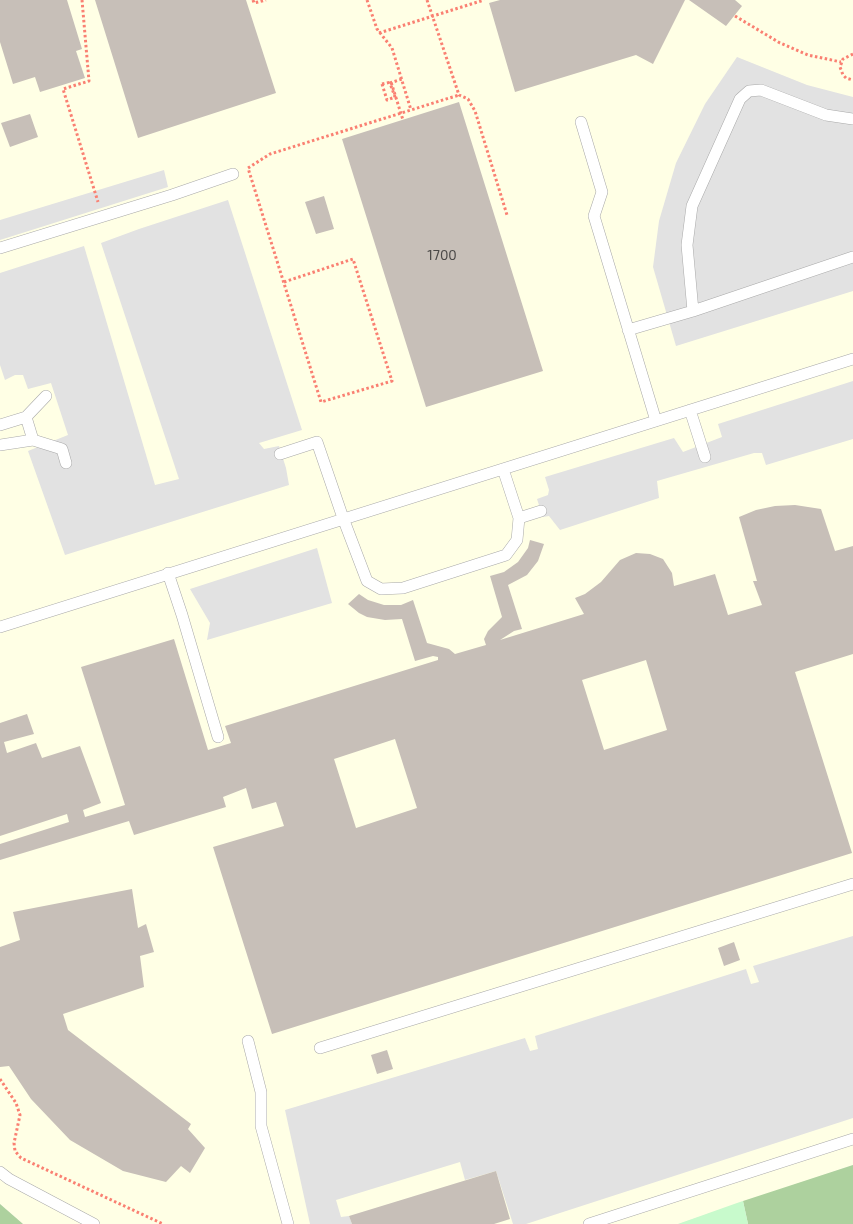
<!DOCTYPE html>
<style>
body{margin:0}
canvas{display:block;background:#f2efe9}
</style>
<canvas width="853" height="1224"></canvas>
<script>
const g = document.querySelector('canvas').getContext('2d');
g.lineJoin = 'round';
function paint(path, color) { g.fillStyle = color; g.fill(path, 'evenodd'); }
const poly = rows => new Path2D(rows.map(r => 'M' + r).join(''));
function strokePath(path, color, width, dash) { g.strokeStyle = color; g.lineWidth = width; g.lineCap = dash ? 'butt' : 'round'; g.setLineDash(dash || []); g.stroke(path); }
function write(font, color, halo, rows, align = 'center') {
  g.font = font + ' "Exo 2",sans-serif'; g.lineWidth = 4; g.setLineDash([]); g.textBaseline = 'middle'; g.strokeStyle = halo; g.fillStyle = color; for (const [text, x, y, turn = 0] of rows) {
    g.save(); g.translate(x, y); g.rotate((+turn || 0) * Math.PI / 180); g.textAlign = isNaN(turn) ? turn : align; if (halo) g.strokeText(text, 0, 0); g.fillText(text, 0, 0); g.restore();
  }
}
paint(poly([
 [0,0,853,0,853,1165,678,1224,23,1224,0,1204]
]), '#ffffe5');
paint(poly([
 [853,1165,853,1224,748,1224,743,1201],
 [0,1204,23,1224,0,1224]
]), '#add19e');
paint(poly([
 [743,1201,748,1224,678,1224,737,1203]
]), '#c8facc');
paint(poly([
 [737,57,807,85,853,97,853,291,676,346,653,267,659,221,676,163,705,104],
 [164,170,168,187,0,240,0,220],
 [228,200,302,430,259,443,264,449,279,446,286,468,289,485,65,555,28,451,68,435,51,383,28,389,23,375,15,375,5,380,0,365,0,273,84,246,155,485,179,479,101,243,139,229],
 [853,381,853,439,766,465,762,453,754,453,657,481,659,498,560,530,549,516,543,517,537,499,548,495,549,490,545,477,674,438,683,452,722,437,718,424],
 [317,548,332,603,207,640,210,623,190,589],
 [853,936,853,1118,526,1224,513,1224,496,1171,465,1180,460,1162,336,1200,341,1217,349,1216,352,1224,310,1224,285,1110,525,1038,530,1051,538,1049,535,1036,746,969,751,984,759,982,753,966]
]), '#e2e2e2');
paint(poly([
 [0,0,67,0,82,49,76,51,85,78,40,92,35,77,13,84,0,42],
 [95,0,246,0,276,93,138,138],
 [500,0,685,0,653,64,636,55,515,92,489,3],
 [689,0,735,0,742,6,726,26],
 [459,102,543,371,426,407,342,139],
 [30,114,38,137,10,147,1,123],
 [324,196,334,229,316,234,305,202],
 [795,505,821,509,835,551,853,546,853,654,795,672,852,853,272,1034,213,847,284,826,276,802,252,809,246,788,223,797,226,807,134,835,129,821,0,860,0,844,69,822,67,814,0,836,0,723,27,714,34,734,4,742,7,753,36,743,42,758,80,746,101,803,83,810,85,817,125,805,81,667,174,639,208,750,231,743,225,726,438,660,438,657,433,656,415,661,402,619,385,620,367,617,359,613,348,604,359,594,368,600,384,605,401,605,413,600,427,643,449,649,455,654,486,645,484,639,488,631,502,617,490,576,504,572,518,562,528,548,530,540,544,544,538,561,527,575,508,585,522,629,514,631,500,640,584,614,575,598,585,594,601,582,620,560,636,553,650,554,663,559,672,573,674,586,715,574,728,615,762,605,753,581,757,581,739,517,756,510,775,506],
 [646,660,667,730,604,750,582,680],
 [395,739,417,808,356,828,334,759],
 [132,889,138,928,146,924,154,952,140,956,144,987,63,1014,68,1030,191,1124,188,1129,205,1148,190,1173,181,1166,166,1182,123,1171,70,1140,31,1099,9,1066,0,1067,0,947,20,940,13,912],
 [734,942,740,960,724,966,718,948],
 [387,1050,393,1069,377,1074,371,1055],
 [496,1171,510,1219,494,1224,352,1224,349,1216]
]), '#c7bfb8');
const lane = poly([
 [581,122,602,192,594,216,656,421],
 [0,248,172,195,233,174],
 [693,311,687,245,692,206,740,99,749,91,761,90,826,115,853,119],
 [628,330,693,311,853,257],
 [690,410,705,457],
 [0,425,26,417],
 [33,440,26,417,46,396],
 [0,445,33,440,62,449,66,463],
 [280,454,317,442,343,518,367,581,381,589,403,588,506,555,517,540,519,518,503,469],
 [519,518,541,511],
 [168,573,182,615,218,737],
 [0,627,853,359],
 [248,1041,261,1092,261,1126,288,1224],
 [320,1048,853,884],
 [0,1172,9,1179,94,1224],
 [589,1224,853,1139]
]);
strokePath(lane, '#a9a9a9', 12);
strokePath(poly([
 [82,0,89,81,63,89,98,202],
 [253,0,254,3,266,0],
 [367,0,377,29,392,48,411,110],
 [427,0,459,95,468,99,475,111,507,215],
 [735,16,780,43,808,55,841,62],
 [379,33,484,0],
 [853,54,843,59,840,67,843,75,846,78,853,80],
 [382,84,387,100,395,97,390,83,402,79],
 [284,282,353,259,392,381,321,402,248,168,270,154,459,95],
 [0,1079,16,1103,20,1115,14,1143,15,1151,21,1158,163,1224]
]), '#fa8072', 3, [2.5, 2.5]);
strokePath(lane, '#fff', 11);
strokePath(poly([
 [382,84,391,82,403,120]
]), '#fa8072', 3, [2.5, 2.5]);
write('14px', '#4b4948', null, [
 ["1700",442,255]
]);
</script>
